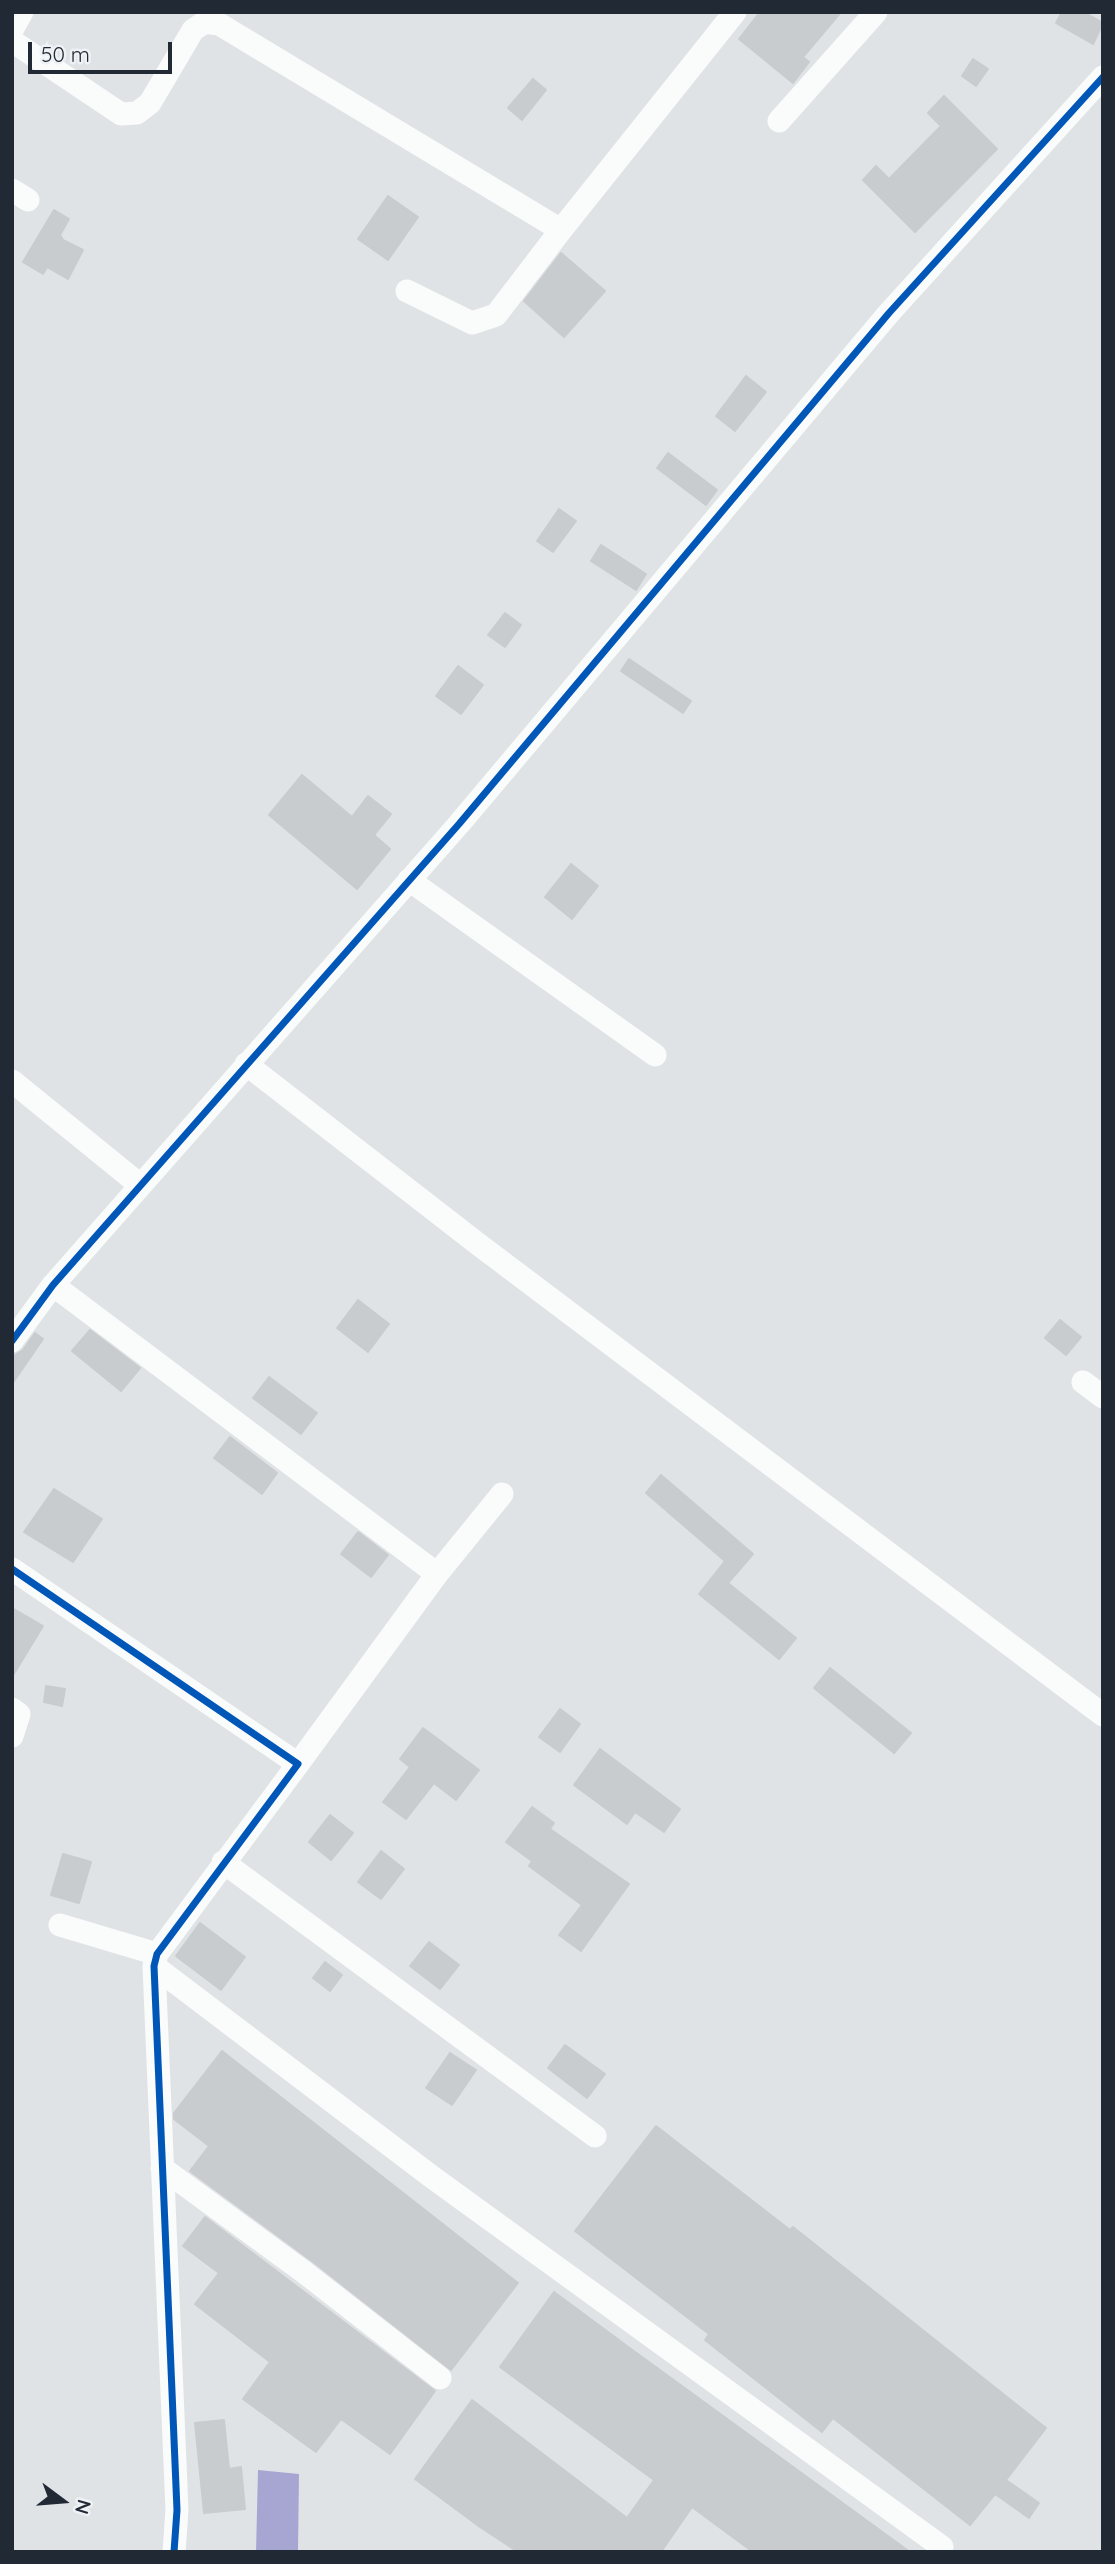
<!DOCTYPE html>
<style>
body{margin:0}
#map{position:relative;width:1115px;height:2564px;overflow:hidden;background:#e0e3e6;font-family:Quicksand,sans-serif}
canvas{display:block}
.frame{position:absolute;inset:0;border:14px solid #212935;pointer-events:none}
.north{position:absolute;left:28px;top:2466px;width:70px;height:70px;-webkit-text-stroke:5px #eef2f5;paint-order:stroke;rotate:106deg;font-size:19px;font-weight:700;line-height:28px;text-align:center;color:#212935}
.north::after{content:'';display:block;margin:auto;width:24px;height:32px;background:#212935;clip-path:polygon(50% 0,100% 100%,50% 72%,0 100%)}
.scale{position:absolute;left:28px;top:42px;width:144px;height:32px;box-sizing:border-box;border:4px solid #212935;border-top:0;padding-left:9px;font-size:21px;line-height:24px;white-space:nowrap;color:#212935;-webkit-text-stroke:5px #eef2f5;paint-order:stroke}
</style>
<div id="map">
<canvas width="1115" height="2564"></canvas>
<div class="frame"></div>
<div class="north">N</div>
<div class="scale">50 m</div>
</div>
<script>
const g = document.querySelector('canvas').getContext('2d');
g.lineJoin = 'round';
function paint(path, color) { g.fillStyle = color; g.fill(path, 'evenodd'); }
const poly = rows => new Path2D(rows.map(r => 'M' + r).join(''));
function strokePath(path, color, width, dash) { g.strokeStyle = color; g.lineWidth = width; g.lineCap = dash ? 'butt' : 'round'; g.setLineDash(dash || []); g.stroke(path); }
paint(poly([
 [258,2470,299,2474,298,2552,256,2552]
]), '#a7a5d1');
const building = poly([
 [760,12,841,12,803,57,809,62,793,83,739,39,760,12],
 [1062,12,1084,12,1103,23,1093,44,1056,23,1062,12],
 [973,59,988,69,976,86,962,76,973,59],
 [533,79,546,90,522,120,508,108,533,79],
 [944,96,997,149,915,232,863,180,876,166,889,179,941,126,928,113,944,96],
 [388,196,418,217,388,260,358,239,388,196],
 [54,210,69,219,60,235,63,240,83,250,68,279,47,267,43,274,23,262,54,210],
 [561,253,605,291,564,337,524,301,561,253],
 [746,376,766,392,735,431,716,416,746,376],
 [668,453,717,490,706,505,657,468,668,453],
 [559,509,576,521,553,552,537,541,559,509],
 [601,545,646,574,636,590,591,561,601,545],
 [505,613,521,625,505,647,488,635,505,613],
 [629,659,691,701,683,713,621,671,629,659],
 [458,666,483,685,461,714,436,696,458,666],
 [302,775,352,817,368,796,391,814,374,835,390,849,357,889,269,815,302,775],
 [571,864,598,886,572,919,545,897,571,864],
 [358,1300,389,1324,368,1352,337,1328,358,1300],
 [1060,1320,1081,1337,1066,1355,1045,1338,1060,1320],
 [90,1330,140,1368,121,1391,72,1351,90,1330],
 [35,1333,43,1339,12,1384,12,1357,23,1350,35,1333],
 [269,1377,317,1413,301,1434,253,1398,269,1377],
 [230,1437,277,1473,262,1494,214,1458,230,1437],
 [661,1475,753,1554,728,1583,796,1638,779,1659,699,1594,725,1561,646,1493,661,1475],
 [54,1489,102,1519,73,1562,24,1532,54,1489],
 [358,1532,388,1555,371,1577,341,1554,358,1532],
 [12,1608,43,1626,12,1677,12,1608],
 [830,1668,911,1733,894,1753,814,1688,830,1668],
 [46,1686,65,1689,62,1706,44,1702,46,1686],
 [560,1709,580,1724,560,1752,539,1737,560,1709],
 [423,1728,479,1770,456,1800,434,1783,406,1819,383,1802,410,1767,400,1759,423,1728],
 [600,1749,680,1809,664,1832,635,1812,627,1824,574,1785,600,1749],
 [532,1807,554,1823,550,1829,629,1884,581,1951,559,1935,582,1905,529,1866,532,1861,506,1842,532,1807],
 [330,1815,353,1833,331,1860,309,1842,330,1815],
 [381,1851,404,1869,381,1899,358,1882,381,1851],
 [63,1854,91,1862,79,1903,51,1895,63,1854],
 [200,1923,245,1957,221,1990,176,1956,200,1923],
 [429,1942,459,1965,440,1989,410,1966,429,1942],
 [325,1962,342,1975,330,1991,313,1978,325,1962],
 [565,2045,605,2074,587,2098,548,2068,565,2045],
 [222,2051,518,2283,451,2370,312,2261,190,2171,209,2146,174,2119,174,2113,222,2051],
 [450,2053,476,2070,452,2105,426,2088,450,2053],
 [656,2126,790,2230,793,2227,1046,2428,1006,2480,1039,2503,1029,2518,995,2494,970,2525,833,2418,822,2432,705,2340,709,2334,575,2231,656,2126],
 [205,2217,435,2391,390,2454,341,2419,316,2452,243,2399,270,2362,195,2304,219,2273,183,2246,205,2217],
 [554,2292,627,2346,910,2552,753,2552,692,2507,661,2552,518,2552,480,2527,415,2479,472,2400,627,2518,654,2480,500,2367,554,2292],
 [224,2420,229,2469,241,2467,245,2509,204,2513,195,2423,224,2420]
]);
paint(building, '#c9ccce');
strokePath(building, '#c9ccce', 2);
strokePath(poly([
 [12,30,22,12],
 [12,41,121,114,137,113,150,103,193,30,205,22,219,24,561,230,735,12],
 [779,121,876,12],
 [12,190,28,200],
 [407,291,472,323,496,315,561,230],
 [409,880,655,1055],
 [246,1064,478,1244,1103,1715],
 [12,1081,140,1185],
 [53,1285,437,1574],
 [12,1341,53,1285,459,824,889,313,1103,77],
 [1083,1382,1103,1397],
 [12,1569,298,1764,157,1954,154,1966,177,2510,174,2552],
 [12,1709,19,1714,12,1736],
 [298,1764,437,1574,502,1494],
 [223,1862,595,2136],
 [60,1925,157,1954],
 [154,1966,432,2177,942,2547],
 [162,2168,304,2272,440,2378]
]), '#fafbfb', 23);
strokePath(poly([
 [12,1341,53,1285,459,824,889,313,1103,77],
 [12,1569,298,1764,157,1954,154,1966,177,2510,174,2552]
]), '#0057b8', 7);
</script>
